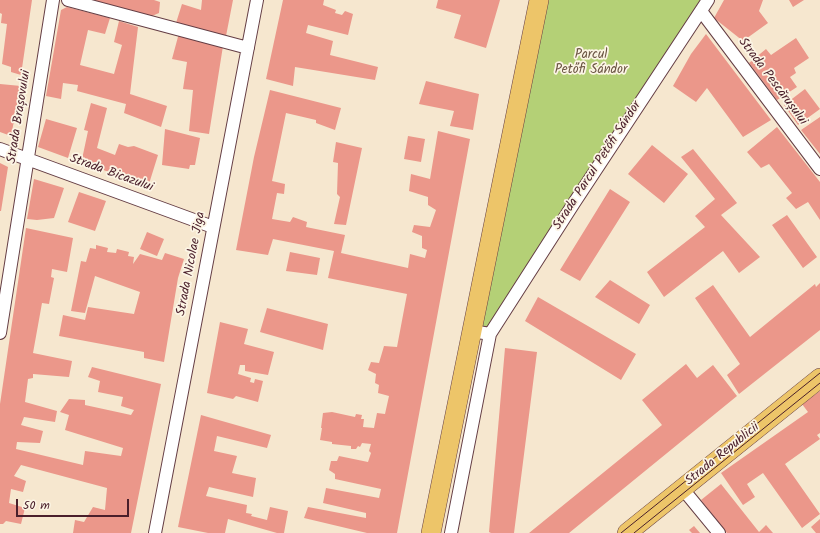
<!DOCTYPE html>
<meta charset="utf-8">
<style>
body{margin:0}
#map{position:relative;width:820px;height:533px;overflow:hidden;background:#f6e7cf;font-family:Kalam,sans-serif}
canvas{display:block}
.scale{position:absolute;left:16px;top:499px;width:113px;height:18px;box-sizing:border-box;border:2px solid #4a1f2b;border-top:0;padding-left:5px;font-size:12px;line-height:14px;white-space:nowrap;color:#4a1f2b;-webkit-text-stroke:3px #fcf5e5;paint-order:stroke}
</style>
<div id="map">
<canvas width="820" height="533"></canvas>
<div class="scale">50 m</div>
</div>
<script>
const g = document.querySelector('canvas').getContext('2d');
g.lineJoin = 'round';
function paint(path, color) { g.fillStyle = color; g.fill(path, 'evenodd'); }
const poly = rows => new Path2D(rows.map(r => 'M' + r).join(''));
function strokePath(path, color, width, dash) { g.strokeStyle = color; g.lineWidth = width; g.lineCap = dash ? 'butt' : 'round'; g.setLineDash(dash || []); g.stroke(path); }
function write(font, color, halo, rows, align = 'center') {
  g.font = font + ' Kalam,sans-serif'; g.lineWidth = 3.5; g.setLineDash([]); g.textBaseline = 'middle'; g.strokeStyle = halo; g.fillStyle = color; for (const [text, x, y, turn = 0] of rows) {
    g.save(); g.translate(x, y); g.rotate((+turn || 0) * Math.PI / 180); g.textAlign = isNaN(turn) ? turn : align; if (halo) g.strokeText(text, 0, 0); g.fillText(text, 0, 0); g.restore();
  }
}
paint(poly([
 [539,0,708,0,490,334,472,331]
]), '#b4d076');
paint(poly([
 [0,0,32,0,21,75,11,72,11,67,2,64,7,24,1,23,2,14,0,13],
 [93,0,154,0,160,2,159,13,152,16],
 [202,0,233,0,226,36,176,23,182,4,201,10],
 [283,0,324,0,323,5,336,10,335,13,342,15,345,11,353,14,348,35,308,25,306,33,333,41,330,55,378,67,375,80,295,67,293,86,266,79],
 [438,0,500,0,486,48,454,38,461,15,436,8],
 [724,0,763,0,759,11,768,23,743,41,714,18],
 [789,0,804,0,793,7],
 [67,7,110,18,105,34,88,30,80,65,114,74,122,45,114,42,119,21,138,27,130,94,167,106,161,127,124,113,126,104,77,91,78,85,63,83,61,99,46,96,61,10],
 [179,33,223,46,209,134,189,131,193,90,183,89,187,62,172,59],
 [706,34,771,120,743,137,707,88,696,102,673,86,691,54],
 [796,38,809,58,794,68,796,73,790,77,797,87,777,100,749,63,766,49,771,55],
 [426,81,479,94,473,130,450,126,454,111,419,104],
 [0,84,21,86,11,136,0,132],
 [805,89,820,109,798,125,784,105],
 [270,90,341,108,335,130,316,123,316,120,286,113,272,181,285,184,284,194,277,193,272,219,290,222,293,217,307,222,306,227,345,235,341,253,408,268,410,254,425,258,427,250,422,248,422,236,412,232,414,225,430,227,436,210,428,205,428,197,409,191,411,174,430,179,438,131,470,139,397,533,367,533,304,518,308,507,366,518,366,513,323,503,326,488,379,498,381,489,335,479,335,474,329,470,331,461,337,461,339,456,368,462,371,453,369,451,371,444,362,443,360,447,358,446,356,449,351,449,351,446,332,444,332,442,320,440,322,428,321,428,323,413,332,412,355,417,356,414,362,415,361,419,364,419,363,427,374,428,377,413,385,414,389,396,378,393,379,385,375,383,376,374,368,370,371,362,379,363,384,346,397,347,407,294,328,278,334,251,273,239,268,255,236,250,254,157],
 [91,103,107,108,97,148,115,155,119,144,128,147,134,146,158,155,148,187,93,166,81,164,88,131,84,130],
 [820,117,820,154,801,130],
 [46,119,77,128,68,158,38,147],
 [777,127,820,182,820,220,808,202,796,209,786,198,792,193,769,164,761,168,747,152],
 [165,129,200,138,195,165,190,165,189,169,162,165],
 [408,136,425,139,421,162,404,159],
 [336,142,362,148,346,225,334,224,340,197,337,194,338,163,333,162],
 [652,145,688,174,664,203,628,174],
 [693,149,737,203,721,215,760,257,739,273,723,251,664,297,647,272,705,227,695,216,715,199,681,157],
 [0,163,8,167,1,211,0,211],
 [34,179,64,188,54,218,37,220,27,219],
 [610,189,630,202,580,281,560,270],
 [79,192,106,201,95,231,68,222],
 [787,215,817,257,803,268,772,225],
 [26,228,73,238,67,272,52,269,51,277,54,278,49,304,42,303,33,353,72,361,69,377,33,374,33,378,28,379,25,402,57,411,55,422,24,417,21,425,43,431,40,443,17,442,16,449,83,465,85,451,121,456,123,448,65,430,69,415,60,412,69,399,85,400,85,405,131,415,134,410,121,406,123,397,98,392,100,381,88,377,92,367,161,384,131,533,73,533,75,520,84,522,93,507,105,510,107,488,21,465,14,476,26,481,23,492,11,489,9,503,25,508,21,524,6,521,3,524,0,524,0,404],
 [147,232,164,239,157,256,140,249],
 [96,245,108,248,107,252,116,253,117,249,129,252,128,256,134,257,133,264,140,254,162,260,165,253,184,259,178,278,164,362,144,358,144,352,59,336,63,315,85,320,88,307,134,314,140,292,95,276,85,313,71,311,81,261,86,262,90,248,96,249],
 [290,252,320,258,317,275,286,271],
 [610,280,650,305,639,324,595,297],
 [820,283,820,330,739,394,727,375,740,364,695,298,713,285,750,337,815,284,816,287],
 [538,297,636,354,621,380,525,321],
 [267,308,328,324,323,350,260,332],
 [220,322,248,329,244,344,274,352,268,375,245,371,245,365,240,365,238,374,251,378,250,382,254,383,255,379,263,381,258,402,236,396,233,399,207,393],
 [505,348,537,352,514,533,491,533,489,532],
 [686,364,697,378,713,365,737,396,569,533,529,533,662,425,642,400],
 [820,391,820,433,817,435,820,439,785,464,820,514,802,528,763,473,747,484,755,497,743,505,721,473,808,412,802,404],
 [201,415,271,435,267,448,217,436,214,451,237,456,232,473,256,478,253,497,209,487,206,496,247,505,246,513,252,514,251,516,267,520,270,507,288,511,284,533,277,533,228,519,225,533,208,533,178,527],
 [721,484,759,532,766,525,773,533,727,533,701,500],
 [820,519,820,533,816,533,811,527],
 [694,526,700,533,692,533,689,530]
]), '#eb978a');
const minor = poly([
 [68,0,248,48],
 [701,11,820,169],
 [0,149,213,227],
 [472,331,490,334,574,203,708,0],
 [0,333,53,0],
 [682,488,719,533],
 [155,533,257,0],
 [451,533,490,334]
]);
const primary = poly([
 [431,533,539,0],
 [627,533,820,378]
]);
strokePath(minor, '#643d44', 14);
strokePath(primary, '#643d44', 20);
strokePath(minor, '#fff', 12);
strokePath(primary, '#edc569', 19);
strokePath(poly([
 [621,533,820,373],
 [634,533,820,383]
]), '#4a1f2b', 1);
write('13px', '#6a5442', '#fcf5e5', [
 ["Parcul",591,56],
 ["Petőfi Sándor",591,71]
]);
write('13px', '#4a1f2b', '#fcf5e5', [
 ["Strada Pescărușului",772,82,53],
 ["Strada Brașovului",20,117,-81],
 ["Strada Parcul Petőfi Sándor",598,166,-57],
 ["Strada Bicazului",111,174,20],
 ["Strada Nicolae Jiga",192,264,-79],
 ["Strada Republicii",723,455,-39]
]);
</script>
